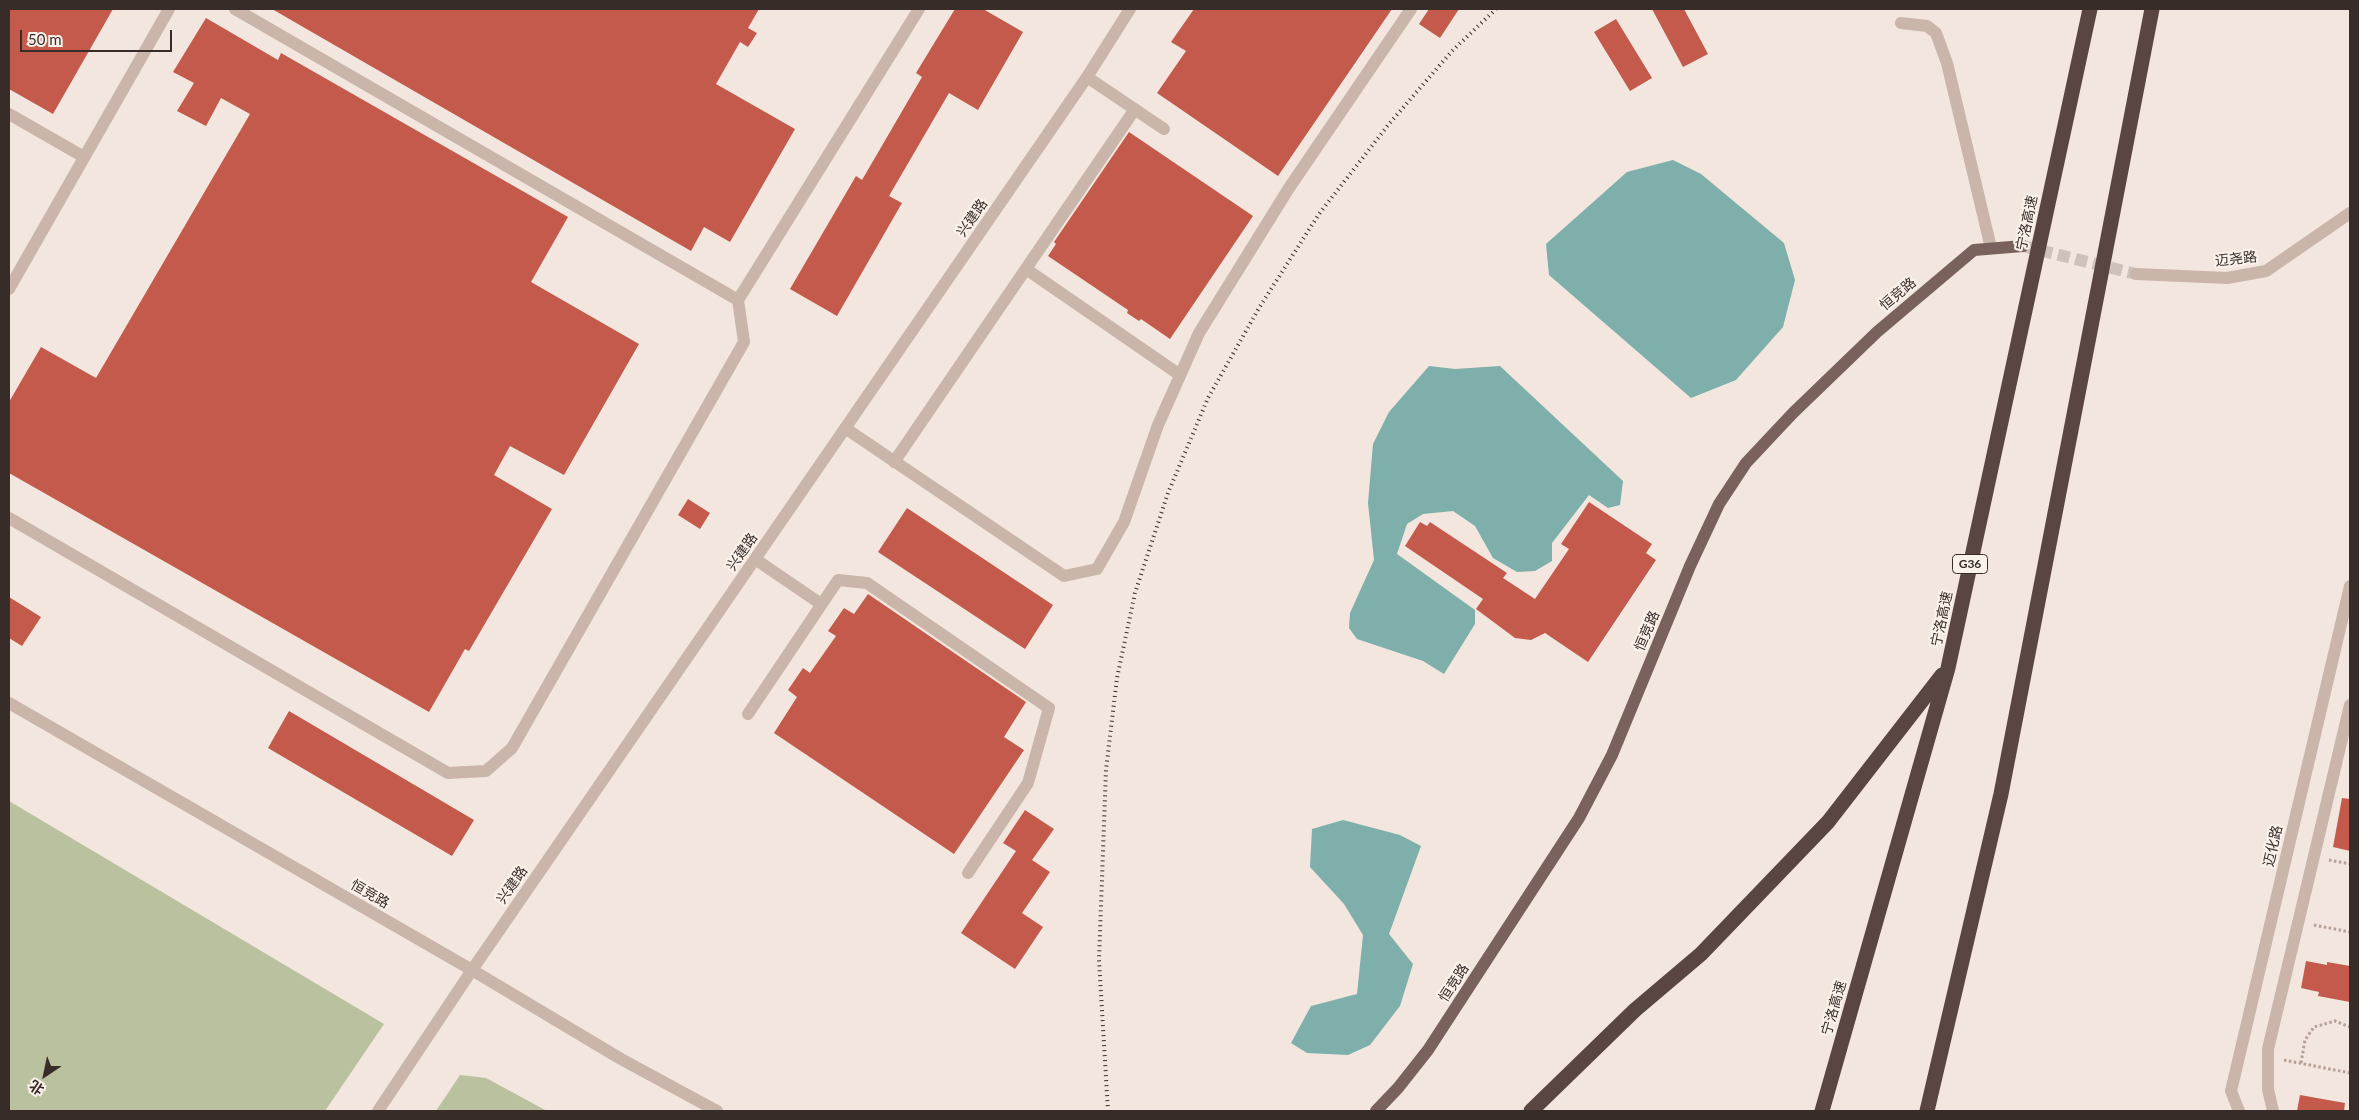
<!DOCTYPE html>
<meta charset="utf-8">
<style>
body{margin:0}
#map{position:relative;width:2359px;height:1120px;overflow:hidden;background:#f2e6de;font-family:Lato,"Noto Sans SC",sans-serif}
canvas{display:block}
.frame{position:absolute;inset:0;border:10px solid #382c29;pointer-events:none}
.north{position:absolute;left:20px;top:1050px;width:50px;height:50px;-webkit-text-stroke:4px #faf1eb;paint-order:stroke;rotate:214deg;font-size:14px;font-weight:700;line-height:20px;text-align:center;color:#382c29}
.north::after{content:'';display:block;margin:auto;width:18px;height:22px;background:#382c29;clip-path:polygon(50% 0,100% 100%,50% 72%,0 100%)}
.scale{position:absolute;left:20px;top:30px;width:152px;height:22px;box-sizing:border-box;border:2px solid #382c29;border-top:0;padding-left:6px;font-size:15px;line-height:18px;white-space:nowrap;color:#382c29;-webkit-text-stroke:4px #faf1eb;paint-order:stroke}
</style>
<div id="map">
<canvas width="2359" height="1120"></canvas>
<div class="frame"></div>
<div class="north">北</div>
<div class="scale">50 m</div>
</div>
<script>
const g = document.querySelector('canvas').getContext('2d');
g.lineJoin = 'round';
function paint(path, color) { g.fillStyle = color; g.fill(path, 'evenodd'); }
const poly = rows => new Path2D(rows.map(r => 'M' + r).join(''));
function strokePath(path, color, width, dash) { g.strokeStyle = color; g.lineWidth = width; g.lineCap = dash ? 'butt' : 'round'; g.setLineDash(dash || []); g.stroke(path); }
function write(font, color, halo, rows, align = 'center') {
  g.font = font + ' Lato,"Noto Sans SC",sans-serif'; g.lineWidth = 4.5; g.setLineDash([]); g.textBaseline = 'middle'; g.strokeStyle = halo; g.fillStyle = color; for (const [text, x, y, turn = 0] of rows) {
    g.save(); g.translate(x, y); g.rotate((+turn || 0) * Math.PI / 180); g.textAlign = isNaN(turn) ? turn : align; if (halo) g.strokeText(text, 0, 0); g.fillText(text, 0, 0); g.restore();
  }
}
paint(poly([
 [9,801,384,1024,325,1111,9,1111],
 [460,1075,486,1078,547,1111,436,1111]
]), '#b9c19e');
paint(poly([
 [1673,160,1701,174,1784,243,1795,280,1783,327,1736,380,1691,398,1549,275,1546,244,1627,172],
 [1429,366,1455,369,1500,366,1623,481,1620,505,1608,508,1589,495,1552,543,1552,561,1535,571,1517,572,1493,558,1475,526,1453,511,1423,514,1407,524,1397,554,1475,610,1475,624,1444,674,1423,661,1357,639,1349,628,1350,613,1374,560,1368,503,1373,444,1389,412],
 [1343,820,1400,835,1421,846,1389,934,1413,964,1400,1006,1370,1045,1348,1055,1307,1053,1291,1043,1311,1006,1357,994,1363,935,1344,904,1310,867,1312,829]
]), '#7eafab');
paint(poly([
 [9,9,113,9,53,114,9,89],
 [272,9,759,9,748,28,757,33,748,47,740,42,716,84,795,129,730,242,704,227,691,251],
 [955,9,983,9,1023,32,978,110,949,93,889,196,902,203,837,316,790,289,856,176,862,180,922,77,916,73],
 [1194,9,1392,9,1278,176,1157,93,1186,51,1171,42],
 [1429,9,1459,9,1440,38,1419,24],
 [1652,9,1684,9,1708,54,1683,67],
 [206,18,278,60,281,53,568,217,531,282,639,344,564,475,510,446,494,475,552,509,469,651,465,649,429,712,9,473,9,402,41,347,96,378,250,114,221,98,206,126,177,111,194,83,173,72],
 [1616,19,1652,78,1630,91,1594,32],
 [1129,132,1253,216,1170,339,1141,319,1139,321,1127,313,1128,310,1048,256,1056,244,1054,242],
 [688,499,710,513,700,529,678,515],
 [1589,502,1652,544,1646,553,1656,560,1588,662,1545,633,1531,640,1515,638,1476,609,1483,599,1405,546,1420,522,1427,526,1430,522,1507,573,1503,578,1535,599,1569,549,1561,544],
 [907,508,1053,605,1025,649,878,552],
 [868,594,1026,702,1004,737,1024,750,954,854,774,733,797,697,788,690,803,668,810,673,836,636,828,631,844,608,854,614],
 [9,597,41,617,22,646,9,638],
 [289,711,474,820,452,856,268,748],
 [2342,798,2350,799,2350,851,2333,847],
 [1025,810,1054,829,1032,860,1050,872,1022,913,1043,927,1015,969,961,933,1016,851,1003,843],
 [2306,961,2327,965,2327,962,2350,966,2350,1002,2318,996,2319,992,2301,988],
 [2300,1095,2345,1103,2344,1111,2297,1111]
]), '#c35a4b');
strokePath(poly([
 [2023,246,2136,274]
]), '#cdc1ba', 12, [12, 6]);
strokePath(poly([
 [2329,860,2350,864],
 [2314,925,2350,932],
 [2284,1060,2350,1073],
 [2301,1063,2305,1040,2314,1027,2335,1021,2350,1027]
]), '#b69f94', 3, [2.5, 2.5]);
strokePath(poly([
 [235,9,738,300],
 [1901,23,1927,26,1936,33,1947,63,1991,248],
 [1087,77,1164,129],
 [9,114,84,157],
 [1026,269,1180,375],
 [2136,274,2227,278,2266,271,2350,213],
 [9,289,169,9],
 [845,428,1064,576,1097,569,1124,522,1158,425,1199,333,1289,188,1411,9],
 [894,462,1135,109],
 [9,518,448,773,486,771,512,748,744,342,738,300,919,9],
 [755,559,821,604],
 [9,703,472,970,621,1059,717,1111],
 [748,714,838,580,867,583,1049,708,1028,783,968,873],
 [378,1111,472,970,1087,77,1130,9],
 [2239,1111,2231,1091,2350,586],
 [2273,1111,2268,1089,2268,1049,2350,705]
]), '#cab5aa', 12);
strokePath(poly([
 [1376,1111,1398,1088,1428,1050,1579,818,1612,755,1690,566,1719,504,1746,463,1793,413,1877,332,1974,250,2023,246]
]), '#79625b', 12);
strokePath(poly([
 [1531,1111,1635,1010,1701,954,1828,822,1942,675],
 [1822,1111,1948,668,2090,9],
 [1927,1111,2001,794,2152,9]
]), '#594541', 15);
strokePath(poly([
 [1108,1111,1099,960,1106,770,1117,678,1135,593,1168,493,1208,398,1259,308,1319,214,1389,124,1452,51,1496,9]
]), '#382c29', 4, [1, 4]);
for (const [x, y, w] of [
 [1970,564,35]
]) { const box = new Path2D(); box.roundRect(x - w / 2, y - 9.5, w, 19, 4); g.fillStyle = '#faf1eb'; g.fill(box); strokePath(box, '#382c29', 1); }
write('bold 12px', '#382c29', null, [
 ["G36",1970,564]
]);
write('14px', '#382c29', '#faf1eb', [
 ["兴建路",972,218,-55],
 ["宁洛高速",2027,223,-78],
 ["迈尧路",2236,259,-6],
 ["恒竞路",1898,294,-40],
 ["兴建路",742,552,-55],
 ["宁洛高速",1942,619,-78],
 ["恒竞路",1647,631,-67],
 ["迈化路",2273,846,-77],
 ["兴建路",512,885,-55],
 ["恒竞路",370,894,30],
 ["恒竞路",1454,983,-57],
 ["宁洛高速",1834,1008,-74]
]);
</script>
